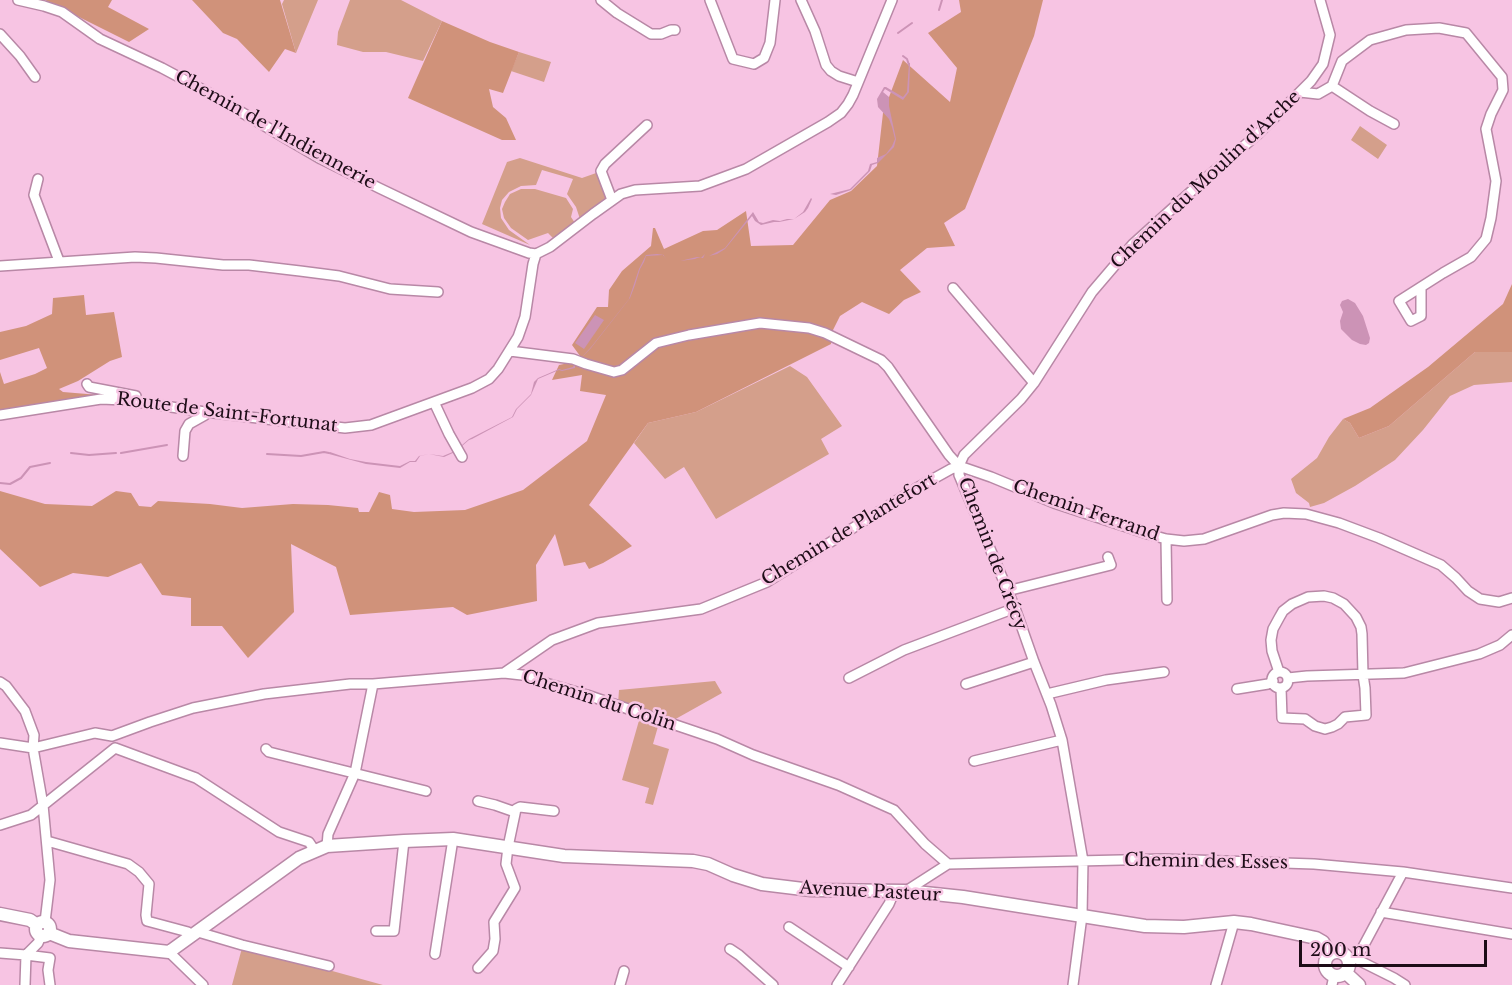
<!DOCTYPE html>
<meta charset="utf-8">
<style>
body{margin:0}
#map{position:relative;width:1512px;height:985px;overflow:hidden;background:#f7c4e3;font-family:"Libre Baskerville",serif}
canvas{display:block}
.scale{position:absolute;left:1299px;top:940px;width:188px;height:27px;box-sizing:border-box;border:3px solid #1d0c17;border-top:0;padding-left:8px;font-size:18px;line-height:21px;white-space:nowrap;color:#1d0c17;-webkit-text-stroke:4px #f7c4e3;paint-order:stroke}
</style>
<div id="map">
<canvas width="1512" height="985"></canvas>
<div class="scale">200 m</div>
</div>
<script>
const g = document.querySelector('canvas').getContext('2d');
g.lineJoin = 'round';
function paint(path, color) { g.fillStyle = color; g.fill(path, 'evenodd'); }
const poly = rows => new Path2D(rows.map(r => 'M' + r).join(''));
function strokePath(path, color, width, dash) { g.strokeStyle = color; g.lineWidth = width; g.lineCap = dash ? 'butt' : 'round'; g.setLineDash(dash || []); g.stroke(path); }
function write(font, color, halo, rows, align = 'center') {
  g.font = font + ' "Libre Baskerville",serif'; g.lineWidth = 5; g.setLineDash([]); g.textBaseline = 'middle'; g.strokeStyle = halo; g.fillStyle = color; for (const [text, x, y, turn = 0] of rows) {
    g.save(); g.translate(x, y); g.rotate((+turn || 0) * Math.PI / 180); g.textAlign = isNaN(turn) ? turn : align; if (halo) g.strokeText(text, 0, 0); g.fillText(text, 0, 0); g.restore();
  }
}
paint(poly([
 [284,0,318,0,296,53,282,4],
 [350,0,401,0,442,21,423,61,386,52,363,52,337,45,338,32],
 [519,52,551,62,544,82,511,71],
 [1360,126,1387,145,1378,159,1351,140],
 [520,158,582,178,599,172,609,197,580,219,576,207,567,194,573,179,542,170,536,185,521,186,509,192,502,200,500,208,501,218,509,230,530,245,482,224,507,162],
 [521,189,535,189,566,198,573,209,571,217,575,223,554,239,548,233,528,240,511,228,504,218,502,209,505,202,510,194],
 [1475,352,1512,352,1512,382,1474,385,1450,396,1423,430,1395,460,1355,486,1324,503,1310,507,1309,503,1296,493,1291,479,1317,458,1329,437,1343,419,1350,423,1359,438,1389,426],
 [790,366,807,377,842,426,821,439,829,454,716,519,684,467,665,479,634,443,648,423,696,412],
 [715,681,722,693,672,721,618,704,619,690],
 [640,717,659,723,653,744,669,749,653,805,645,803,649,788,622,780],
 [242,948,278,956,383,985,232,985]
]), '#d49f8b');
paint(poly([
 [45,0,112,0,108,7,149,29,129,42],
 [192,0,280,0,296,53,285,49,269,72,237,39,223,33],
 [959,0,1043,0,1034,36,965,209,944,223,955,246,927,248,900,270,921,292,904,300,889,314,862,302,840,316,832,332,831,344,696,412,648,423,589,505,632,546,603,563,589,569,585,562,564,566,555,534,536,565,537,601,467,615,453,607,350,615,336,567,291,544,294,612,248,658,222,626,191,626,191,598,162,595,141,563,108,577,73,573,40,587,0,549,0,491,45,504,92,506,116,491,131,493,139,506,151,507,158,501,210,504,242,508,293,504,328,505,358,508,359,512,369,512,379,492,390,495,392,509,414,512,465,510,523,490,587,441,606,395,580,391,582,375,552,380,559,365,583,360,572,345,597,307,608,307,609,290,622,271,651,246,653,228,655,228,664,249,703,231,717,230,746,211,751,246,793,245,830,200,851,191,877,166,883,113,903,60,950,102,957,68,928,33,961,12],
 [442,21,490,42,519,52,503,93,489,89,493,107,506,118,516,140,502,140,408,98],
 [1512,284,1512,352,1475,352,1389,426,1359,438,1350,423,1343,419,1370,408,1428,367,1503,304],
 [84,295,86,315,114,312,122,357,110,361,78,381,59,389,63,392,99,395,0,410,0,372,4,384,35,374,47,368,39,348,0,360,0,332,26,326,52,314,53,298]
]), '#d0927a');
paint(poly([
 [909,63,910,63,909,92,903,100,885,89,883,92,889,97,889,106,896,139,894,147,878,163,872,165,870,171,851,190,836,195,830,194,850,189,868,171,870,164,877,162,877,158,886,154,892,146,895,139,892,127,889,119,878,107,877,99,884,87,886,87,903,97,907,92],
 [811,198,812,199,808,208,805,212,794,219,779,222,774,222,761,225,755,221,752,216,725,249,717,254,709,256,705,254,703,258,697,258,695,259,680,261,667,260,663,255,646,256,644,262,640,269,635,285,630,298,591,348,580,359,592,346,629,299,639,269,646,255,657,254,664,255,664,256,667,260,680,261,697,257,701,258,705,254,709,256,725,248,753,212,759,222,763,223,773,220,780,221,787,219,794,219,803,212],
 [1348,299,1355,303,1363,316,1370,338,1369,343,1366,345,1360,344,1352,340,1341,329,1340,321,1343,312,1340,305,1342,301],
 [595,315,604,320,584,349,575,343],
 [574,365,575,365,575,368,562,371,559,370,538,379,531,395,517,409,513,417,472,439,469,440,455,452,444,457,429,454,420,456,416,462,410,462,400,468,366,464,329,454,330,452,350,459,366,462,400,466,410,461,415,461,419,456,429,454,443,456,455,451,469,439,512,417,516,409,531,394,534,382,538,378,559,369,562,370,573,367]
]), '#cc93b6');
strokePath(poly([
 [939,10,942,0],
 [898,33,912,23],
 [903,56,907,59,909,65],
 [71,453,89,455,116,453],
 [121,453,167,445],
 [267,454,301,456,324,452,329,453],
 [0,483,10,484,21,478,30,467,50,463]
]), '#cc93b6', 2);
const minor = poly([
 [18,0,44,6,62,12,100,39,162,68,207,92,321,159,379,188,471,232,529,253,536,254],
 [601,0,617,13,651,34,661,34,671,30,675,30],
 [710,0,733,59,754,64,764,58,770,43,775,0],
 [801,0,815,31,826,65,831,71,839,76,858,82],
 [0,34,20,56,35,77],
 [1332,86,1370,111,1394,124],
 [1300,92,1318,94,1332,86,1342,61,1370,40,1406,30,1439,28,1466,33,1502,77,1503,90,1491,114,1486,129,1496,181,1491,218,1486,239,1471,257,1443,273,1399,301,1411,321,1421,316,1421,287],
 [38,179,34,195,59,261],
 [612,200,601,171,605,164,647,125],
 [0,266,135,257,156,258,223,265,249,265,300,271,339,276,390,289,438,292],
 [953,288,1034,383],
 [510,351,573,359,586,364,614,372,622,370,656,343,689,335,760,323,809,328,825,333,881,360,888,367,949,455,959,466,991,477,1054,503,1148,534,1166,539,1184,541,1204,539,1272,515,1284,513,1306,514,1339,523,1379,538,1441,565,1456,578,1468,591,1480,599,1499,602,1512,598],
 [87,384,89,387,136,396],
 [434,402,449,434,462,457],
 [0,415,101,399,124,400,205,412,345,428,371,425,472,388,489,379,498,369,518,337,525,317,533,264,536,254,550,247,593,214,621,194,635,190,700,186,746,169,828,122,841,113,848,104,853,95,892,0],
 [183,456,185,431,189,424,205,415,205,412],
 [1166,539,1167,600],
 [1007,591,1111,565,1108,557],
 [1279,672,1272,651,1271,640,1273,629,1279,618,1283,611,1292,604,1308,597,1324,596,1333,598,1344,604,1356,617,1361,627,1362,634,1363,675,1365,688,1366,715,1345,717,1338,724,1332,727,1325,729,1315,726,1305,719,1282,718,1281,688],
 '1272 680a8 8 0 1 1 16 0a8 8 0 1 1-16 0Z',
 [504,673,552,640,598,623,701,609,767,582,915,489,951,469,959,466],
 [849,678,904,650,1015,608],
 [1288,678,1307,676,1404,673,1479,654,1500,645,1512,635],
 [0,682,6,686,25,711,34,735,33,748,43,805,50,880,45,922],
 [966,684,1034,662],
 [1237,689,1268,684,1273,681],
 [1047,694,1106,680,1164,672],
 [112,736,150,722,193,708,264,694,350,684,373,684,504,673,531,676,542,682,587,695,717,739,753,755,838,785,894,810,925,844,948,864],
 [0,743,33,748,95,733,112,736],
 [115,748,196,778,279,832,309,842,315,851],
 [266,749,269,752,426,791],
 [974,761,1062,740],
 [478,801,495,805,515,812],
 [0,825,31,815,115,748],
 [47,841,128,864,139,872,149,884,146,915,147,921,188,932,191,937],
 [327,846,328,834,355,773,373,684],
 [906,891,948,864,1164,859,1314,864,1403,872,1512,888],
 [1381,912,1512,934],
 [789,927,849,967],
 [376,931,394,931,404,841],
 [198,932,242,945,329,966],
 [730,949,739,955,773,985],
 [169,952,203,985],
 [0,953,26,955,38,943,41,936],
 [435,954,453,839],
 [1357,958,1360,961,1394,978,1405,985],
 [1349,961,1357,958,1403,872],
 [478,968,493,951,495,939,494,922,515,888,506,864,508,847,516,809,520,807,554,811],
 [25,985,26,955,50,958,48,970,50,985],
 [620,985,624,971],
 [837,985,889,904,895,890],
 [1073,985,1082,916,1083,861,1062,740,1051,705,1034,662,1015,608,959,475,959,466,964,455,1021,399,1034,383,1092,292,1133,244,1206,178,1257,135,1311,81,1323,64,1330,35,1320,0],
 [1216,985,1234,922],
 [1332,985,1334,976]
]);
const major = poly([
 [0,914,30,920,37,925],
 '36 929a7 7 0 1 1 14 0a7 7 0 1 1-14 0Z',
 [49,933,69,941,169,952,299,858,327,846,404,841,453,839,564,856,693,861,708,864,733,875,762,884,811,890,906,891,963,897,1145,926,1184,927,1234,922,1251,924,1316,938,1323,942,1330,954],
 '1325 964a12 12 0 1 1 24 0a12 12 0 1 1-24 0Z',
 [1346,973,1359,985]
]);
strokePath(minor, '#b888a6', 12);
strokePath(major, '#b888a6', 15);
strokePath(minor, '#fff', 9);
strokePath(major, '#fff', 12);
write('18px', '#1d0c17', '#f7c4e3', [
 ["Chemin de l'Indiennerie",275,130,29],
 ["Chemin du Moulin d'Arche",1206,180,-43],
 ["Route de Saint-Fortunat",227,413,7],
 ["Chemin Ferrand",1086,511,19],
 ["Chemin de Plantefort",849,530,-31],
 ["Chemin de Crécy",992,554,69],
 ["Chemin du Colin",599,701,18],
 ["Chemin des Esses",1206,862,1],
 ["Avenue Pasteur",870,892,3]
]);
</script>
